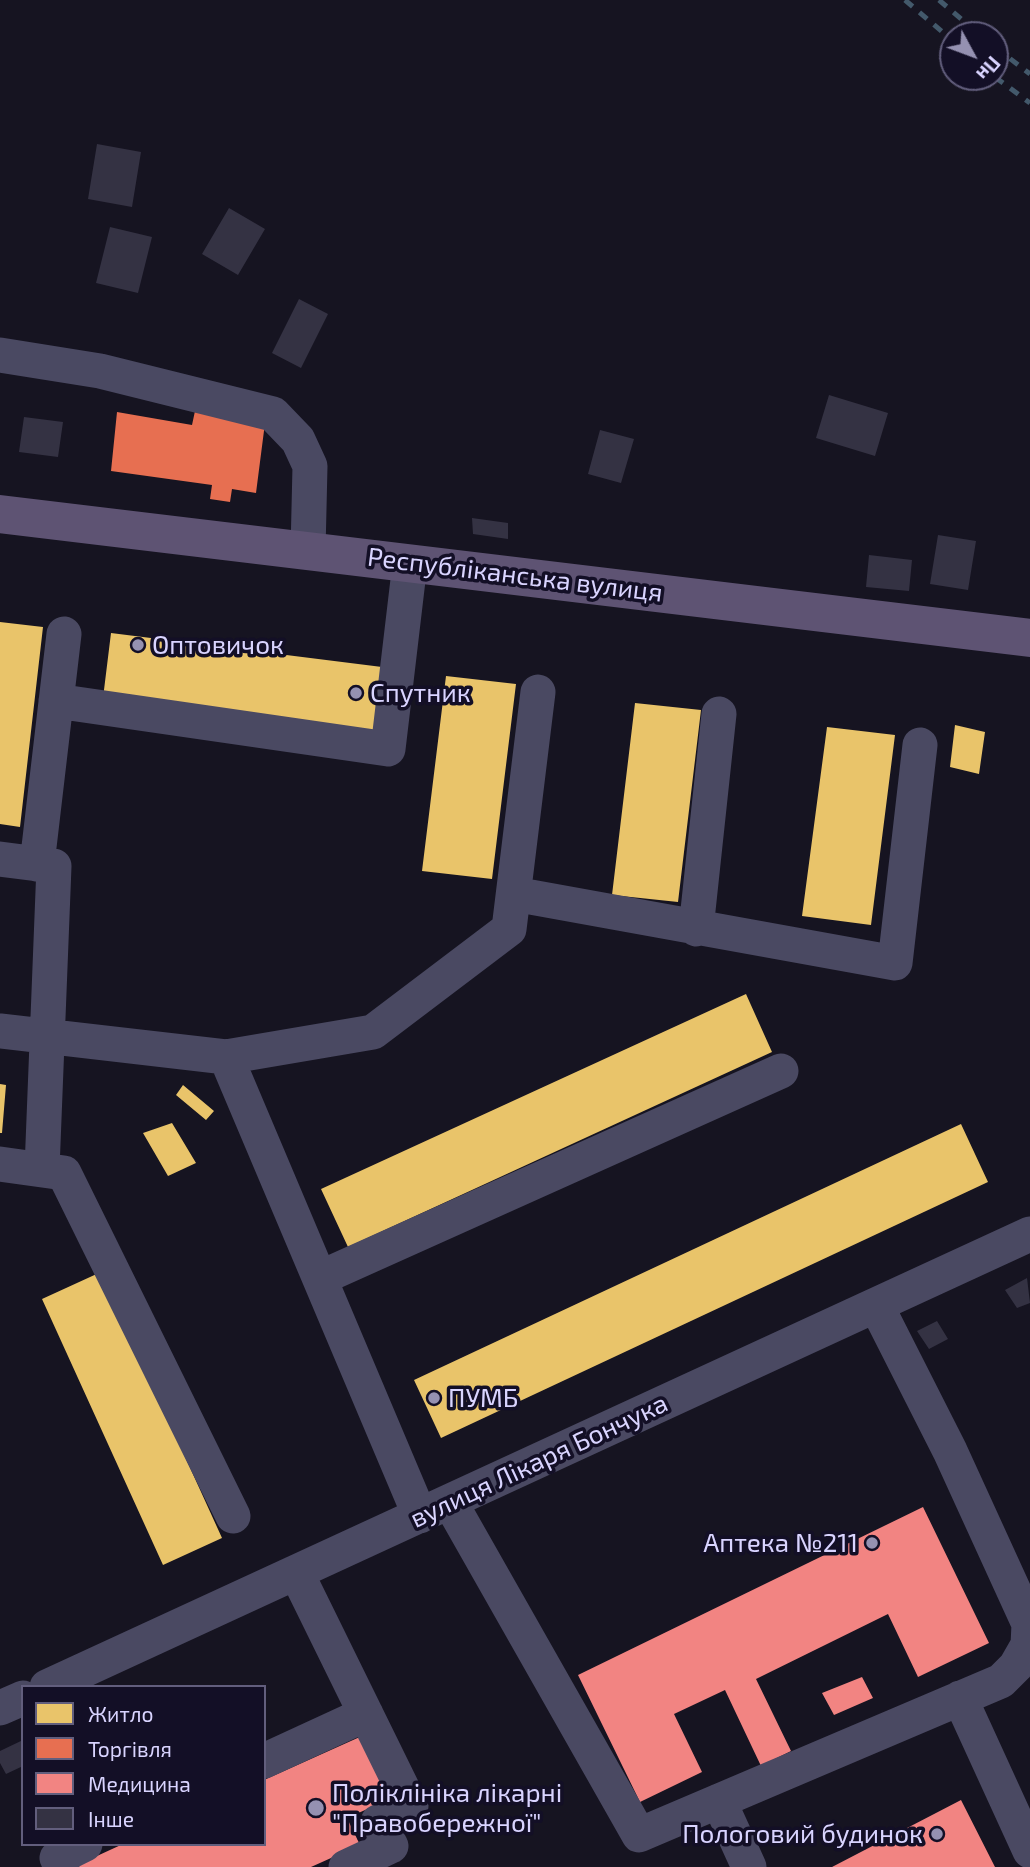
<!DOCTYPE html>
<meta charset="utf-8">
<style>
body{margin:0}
#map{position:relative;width:1030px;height:1867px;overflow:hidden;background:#161421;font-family:"Exo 2",sans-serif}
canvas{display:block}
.legend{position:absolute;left:21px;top:1685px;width:245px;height:161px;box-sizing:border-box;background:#130f26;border:2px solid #625e7d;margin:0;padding:9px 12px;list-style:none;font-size:21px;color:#d9d4ff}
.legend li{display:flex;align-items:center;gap:14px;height:35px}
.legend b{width:35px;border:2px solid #625e7d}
.north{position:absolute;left:939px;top:21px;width:70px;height:70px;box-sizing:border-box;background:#130f26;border:2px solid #625e7d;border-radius:50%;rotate:131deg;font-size:19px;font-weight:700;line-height:28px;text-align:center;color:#d9d4ff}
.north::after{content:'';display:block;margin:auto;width:24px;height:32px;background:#9591b1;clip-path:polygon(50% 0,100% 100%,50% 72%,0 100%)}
</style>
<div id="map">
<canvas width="1030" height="1867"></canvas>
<ul class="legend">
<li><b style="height:19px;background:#e9c46a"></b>Житло</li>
<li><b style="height:19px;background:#e76f51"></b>Торгівля</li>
<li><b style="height:19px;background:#f28482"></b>Медицина</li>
<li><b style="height:19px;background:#343243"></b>Інше</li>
</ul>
<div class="north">Пн</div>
</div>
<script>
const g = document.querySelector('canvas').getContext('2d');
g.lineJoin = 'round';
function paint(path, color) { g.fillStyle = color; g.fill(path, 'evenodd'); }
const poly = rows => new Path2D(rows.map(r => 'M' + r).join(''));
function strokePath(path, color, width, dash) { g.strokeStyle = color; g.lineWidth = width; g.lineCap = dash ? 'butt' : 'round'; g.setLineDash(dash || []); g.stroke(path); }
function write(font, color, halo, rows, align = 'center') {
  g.font = font + ' "Exo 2",sans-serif'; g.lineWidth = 7; g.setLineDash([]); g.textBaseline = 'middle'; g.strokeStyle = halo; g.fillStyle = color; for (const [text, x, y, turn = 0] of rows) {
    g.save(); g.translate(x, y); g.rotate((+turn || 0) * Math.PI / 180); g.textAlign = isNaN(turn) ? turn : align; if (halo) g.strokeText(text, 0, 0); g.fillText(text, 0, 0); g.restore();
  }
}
paint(poly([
 [0,622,43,627,20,827,0,824],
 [111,633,382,667,374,733,103,698],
 [446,676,516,684,492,879,422,871],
 [635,703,701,710,678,902,612,895],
 [955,725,985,732,979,774,950,767],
 [827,727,895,735,871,925,802,916],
 [746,994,772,1052,348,1247,321,1189],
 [0,1084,6,1085,2,1133,0,1133],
 [183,1085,214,1111,206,1120,176,1095],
 [172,1123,196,1163,168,1176,143,1133],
 [961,1124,988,1182,441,1438,414,1380],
 [101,1272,222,1538,163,1565,42,1299]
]), '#e9c46a');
paint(poly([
 [195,411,265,423,256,493,232,489,230,502,210,499,212,485,111,471,117,412,192,425]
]), '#e76f51');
paint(poly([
 [923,1507,989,1643,918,1677,888,1614,756,1679,791,1751,761,1766,725,1690,674,1714,702,1772,640,1802,578,1675],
 [862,1677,873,1698,834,1715,822,1693],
 [362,1736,390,1799,347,1818,360,1845,311,1867,73,1867,123,1844,264,1844,264,1780],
 [961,1800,995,1867,832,1867]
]), '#f28482');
paint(poly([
 [97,144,141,152,132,207,88,199],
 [229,208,265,229,238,275,202,254],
 [110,227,152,237,138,293,96,283],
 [299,299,328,314,301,368,272,353],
 [829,395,888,413,875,456,816,438],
 [24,417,63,422,58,457,19,452],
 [600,430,634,439,621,483,588,474],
 [472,518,508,523,508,539,473,534],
 [938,535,976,541,968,590,930,584],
 [869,555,912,560,909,591,866,587],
 [1027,1278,1030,1303,1017,1308,1005,1290],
 [937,1321,948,1339,929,1349,917,1331],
 [23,1740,23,1766,6,1774,0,1763,0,1751]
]), '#343243');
strokePath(poly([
 [0,355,100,371,273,414,298,440,310,466,308,551],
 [56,701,388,749,410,563],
 [0,859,54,866,42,1169],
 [37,864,64,634],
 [514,894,895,963,920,745],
 [696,929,719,714],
 [0,1031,226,1057,373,1032,509,929,538,692],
 [226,1057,420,1516],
 [0,1164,64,1173,233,1516],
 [320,1278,781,1071],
 [450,1502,639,1835,1001,1681,1016,1666,1028,1645,1029,1624,950,1451,876,1305],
 [297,1574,411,1806,378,1822,391,1846,346,1867],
 [47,1687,1030,1234],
 [960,1698,1030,1851],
 [0,1708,23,1698],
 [264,1761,366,1714],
 [719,1801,749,1867],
 [62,1867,57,1858,85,1844]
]), '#4a4962', 35);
strokePath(poly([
 [0,514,1030,638]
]), '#5e5373', 38);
strokePath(poly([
 [905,0,953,41],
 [939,0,980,35],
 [995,47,1030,74],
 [995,77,1030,103]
]), '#43596b', 5, [10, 9]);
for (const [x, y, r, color] of [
 [138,645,7,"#9591b1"],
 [356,693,7,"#9591b1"],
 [434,1398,7,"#9591b1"],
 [872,1543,7,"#9591b1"],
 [316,1808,9,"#9591b1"],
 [937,1834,7,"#9591b1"]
]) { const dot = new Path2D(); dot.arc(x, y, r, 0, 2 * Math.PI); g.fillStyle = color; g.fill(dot); strokePath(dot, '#130f26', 2.5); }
write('26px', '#d9d4ff', '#130f26', [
 ["Республіканська вулиця",515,575,7],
 ["вулиця Лікаря Бончука",539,1461,-25]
]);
write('26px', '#d9d4ff', '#130f26', [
 ["Оптовичок",152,645],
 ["Спутник",370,693],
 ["ПУМБ",448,1398],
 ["Аптека №211",858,1543,"right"],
 ["Поліклініка лікарні",332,1793],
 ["\"Правобережної\"",332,1823],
 ["Пологовий будинок",923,1834,"right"]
], 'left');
</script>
